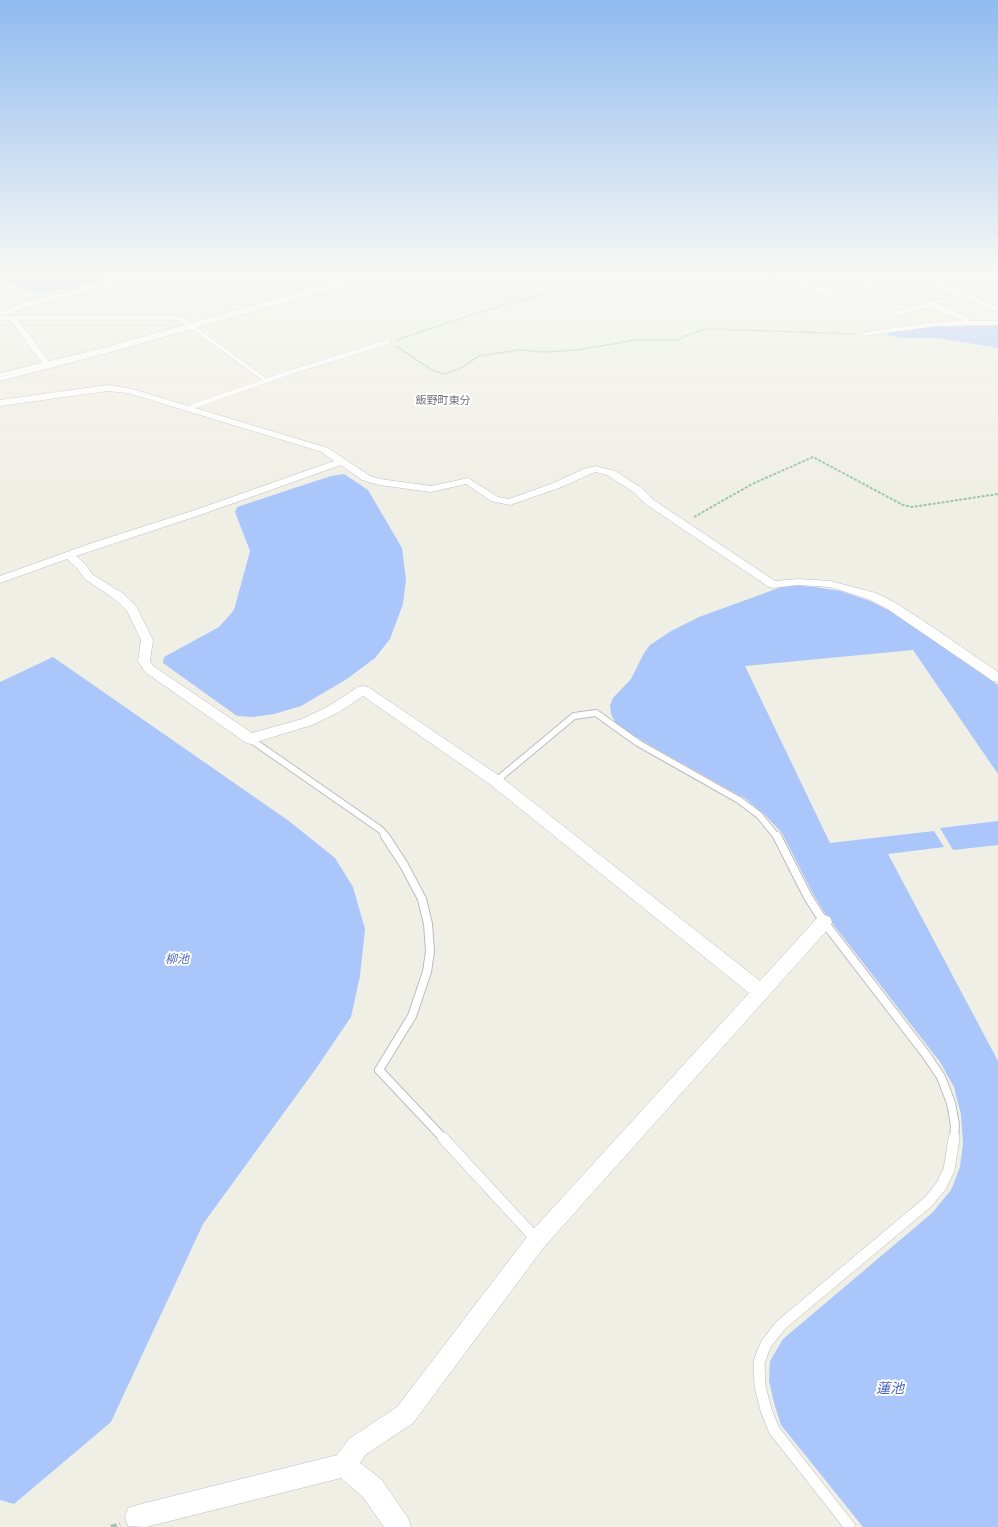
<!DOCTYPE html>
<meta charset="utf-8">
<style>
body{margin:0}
canvas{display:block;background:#efefe6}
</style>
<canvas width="998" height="1527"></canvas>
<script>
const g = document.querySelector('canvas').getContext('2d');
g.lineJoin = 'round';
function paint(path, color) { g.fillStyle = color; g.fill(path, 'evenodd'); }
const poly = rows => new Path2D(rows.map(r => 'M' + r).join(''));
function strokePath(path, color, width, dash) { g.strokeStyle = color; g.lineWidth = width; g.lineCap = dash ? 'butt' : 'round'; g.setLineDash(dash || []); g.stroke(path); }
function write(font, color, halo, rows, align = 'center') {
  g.font = font + ' Figtree,"Noto Sans JP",sans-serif'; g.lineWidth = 4; g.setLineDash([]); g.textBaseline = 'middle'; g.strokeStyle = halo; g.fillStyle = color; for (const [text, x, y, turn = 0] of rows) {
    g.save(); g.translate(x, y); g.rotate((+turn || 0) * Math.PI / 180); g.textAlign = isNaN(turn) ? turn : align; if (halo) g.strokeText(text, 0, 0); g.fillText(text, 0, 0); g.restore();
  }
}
paint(poly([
 [0,275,99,275,97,281,40,294,0,280],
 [998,325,998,348,938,338,907,338,889,336,887,333,939,326],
 [344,474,368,490,402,548,406,579,403,604,390,639,375,658,347,679,301,706,274,714,253,717,237,716,163,663,164,657,219,627,234,610,250,551,235,512,237,507,331,476],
 [787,585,815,587,840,591,870,601,894,613,998,685,998,774,913,650,745,666,830,843,934,831,944,847,888,854,998,1061,998,1527,863,1527,781,1425,774,1403,769,1381,770,1361,783,1339,932,1213,951,1190,960,1167,963,1143,961,1115,954,1087,940,1062,826,915,813,894,782,833,764,814,746,799,655,748,623,729,615,722,611,714,610,705,613,698,631,679,644,653,650,645,671,631,699,617],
 [53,657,289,821,335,858,353,887,365,929,360,976,351,1017,315,1070,203,1224,111,1422,14,1504,0,1500,0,682],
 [998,821,998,845,953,850,940,828]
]), '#aac6fb');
const laneFar3 = poly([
 [194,328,267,381],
 [188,408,291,372,388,342]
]);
const laneFar2 = poly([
 [250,739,381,830,386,837],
 [496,781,574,716,596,713,638,743,739,800,759,815,777,837]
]);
const laneFar1 = poly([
 [385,836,404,865,422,899,428,924,430,951,427,972,412,1016,379,1070,444,1139],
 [777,836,808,897,824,922,927,1056,941,1077,951,1103,955,1125,954,1139]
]);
const lane = poly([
 [443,1138,537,1240],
 [850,1527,774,1430,766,1410,760,1386,759,1362,766,1344,781,1325,928,1202,941,1186,949,1170,954,1138]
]);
const street = poly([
 [109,275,116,275,111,286,39,303,2,316,176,316,185,317,198,328,197,330,191,330,180,321,176,320,18,320,52,365,48,368,45,367,10,320,0,320,0,311,34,299,105,283,109,275],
 [766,275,786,275,842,295,866,285,839,277,839,275,849,275,872,282,890,275,900,275,842,300,820,294,776,275,761,281,757,279,766,275],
 [912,275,921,275,998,307,998,312,962,297,938,304,970,318,970,321,998,321,998,325,936,326,863,336,863,332,866,332,936,322,963,321,930,307,900,315,897,315,897,311,955,295,912,275],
 [108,385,132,389,328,448,370,476,380,479,431,486,468,478,498,497,509,499,551,484,584,469,595,466,615,471,640,487,655,501,775,581,798,579,830,581,876,593,894,602,925,622,998,672,998,682,993,681,886,608,868,599,830,587,798,585,773,588,769,587,647,505,632,491,607,475,595,472,559,488,510,505,491,501,466,484,431,492,379,485,362,480,341,465,203,514,76,556,85,564,93,575,124,594,136,606,153,640,150,661,153,666,252,733,302,719,329,706,358,687,363,686,368,687,501,777,760,981,818,917,824,915,830,917,832,922,830,927,544,1247,413,1423,365,1455,360,1463,381,1479,408,1518,411,1527,384,1527,363,1497,341,1478,146,1527,128,1526,125,1517,128,1508,137,1505,337,1455,349,1439,397,1407,530,1233,749,993,491,785,363,696,339,712,312,725,250,744,245,742,145,672,138,661,141,640,127,611,116,600,85,579,77,568,67,559,0,583,0,576,92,543,195,510,334,461,322,452,128,393,108,391,0,406,0,400,108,385]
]);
const secondary = poly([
 [359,275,375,275,374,277,111,352,0,381,0,373,103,348,359,275]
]);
strokePath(laneFar3, '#babcc1', 4.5);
strokePath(laneFar2, '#babcc1', 8);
strokePath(laneFar1, '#babcc1', 10);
strokePath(lane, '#babcc1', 12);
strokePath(street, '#babcc1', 1);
strokePath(secondary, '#bbbcc3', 1);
strokePath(poly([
 [396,340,481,312,605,275],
 [396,346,432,370,444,374,459,369,479,356,519,350,545,352,578,350,635,340,676,340,701,330,713,329,855,334]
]), '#9dc6b2', 1.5, [2.5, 1]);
strokePath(poly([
 [694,517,752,484,813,457,903,505,912,507,998,494]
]), '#9dc6b2', 2, [3, 1.5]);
strokePath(poly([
 [111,1527,120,1524]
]), '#9dc6b2', 4, [6, 3]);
strokePath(laneFar3, '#fff', 4);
strokePath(laneFar2, '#fff', 6);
strokePath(laneFar1, '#fff', 8);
strokePath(lane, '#fff', 11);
paint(street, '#fff');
paint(secondary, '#fff');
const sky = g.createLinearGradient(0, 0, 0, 489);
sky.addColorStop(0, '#8fbbf0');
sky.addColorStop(0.56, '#f8f8f4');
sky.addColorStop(1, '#f8f8f400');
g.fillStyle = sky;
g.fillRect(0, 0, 998, 489);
write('11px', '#6e7178', '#fff', [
 ["飯野町東分",443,401]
]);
write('italic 12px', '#4c6bbf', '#fff', [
 ["柳池",177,959]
]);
write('italic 14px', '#4c6bbf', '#fff', [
 ["蓮池",890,1389]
]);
</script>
